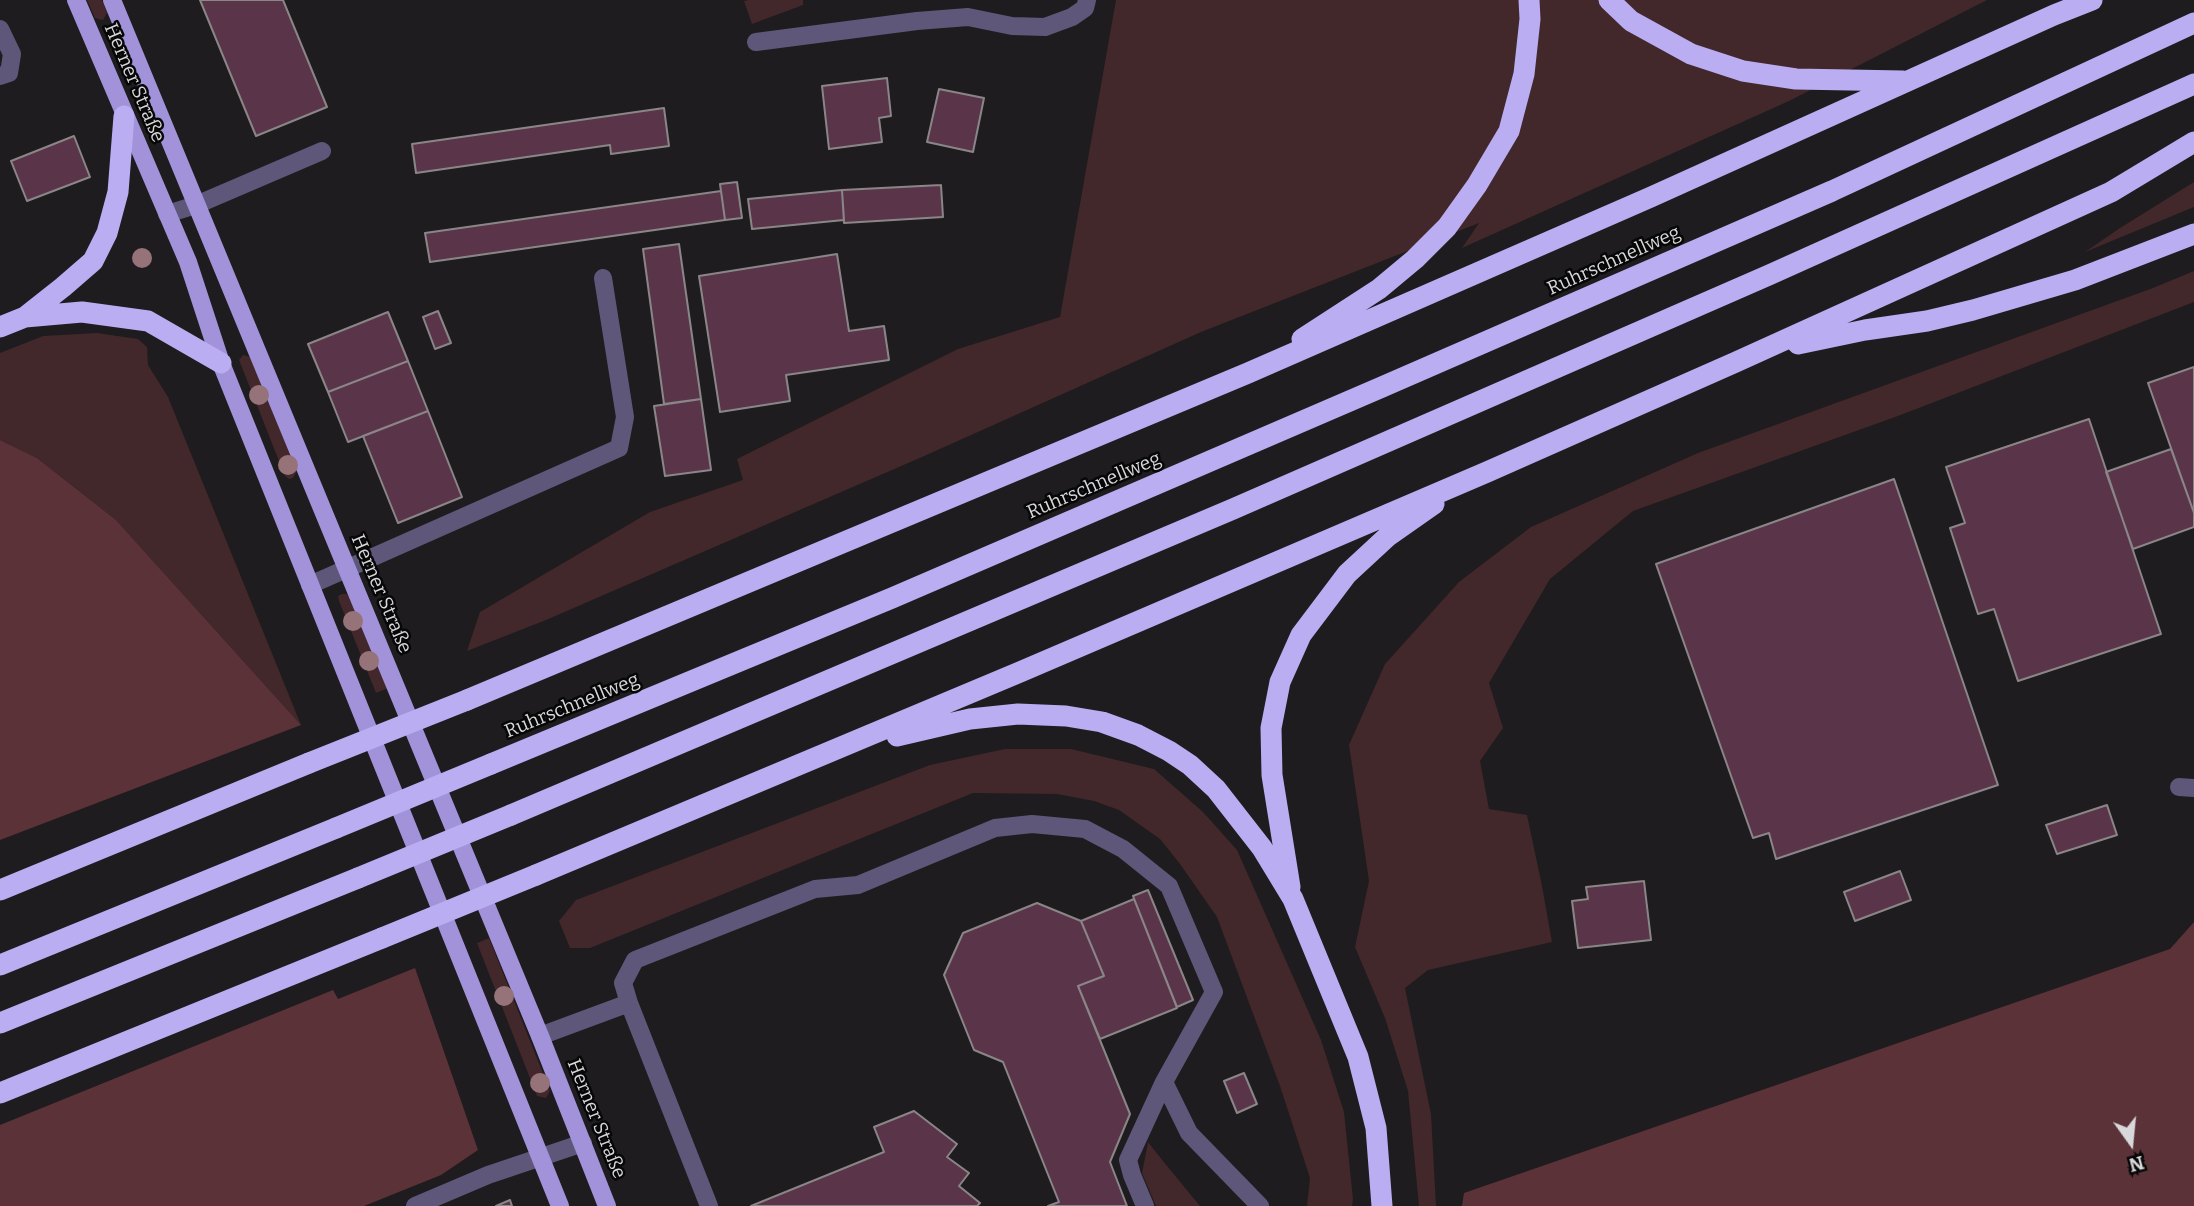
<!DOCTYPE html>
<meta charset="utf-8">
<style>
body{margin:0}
#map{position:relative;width:2194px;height:1206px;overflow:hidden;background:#1e1c1e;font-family:Bitter,serif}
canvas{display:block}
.north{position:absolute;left:2096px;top:1108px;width:70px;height:70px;-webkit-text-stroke:5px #080708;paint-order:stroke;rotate:165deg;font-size:19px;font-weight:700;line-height:28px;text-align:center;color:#d8d7d9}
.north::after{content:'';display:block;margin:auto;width:24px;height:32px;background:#d8d7d9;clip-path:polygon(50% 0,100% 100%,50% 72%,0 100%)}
</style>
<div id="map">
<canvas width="2194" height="1206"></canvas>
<div class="north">N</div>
</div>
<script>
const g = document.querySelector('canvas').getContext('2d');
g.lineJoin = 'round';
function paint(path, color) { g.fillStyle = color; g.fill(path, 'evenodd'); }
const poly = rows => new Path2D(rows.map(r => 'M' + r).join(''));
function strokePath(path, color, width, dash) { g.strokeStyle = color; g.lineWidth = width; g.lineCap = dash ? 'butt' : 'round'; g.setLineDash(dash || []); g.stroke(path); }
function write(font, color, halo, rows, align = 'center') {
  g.font = font + ' Bitter,serif'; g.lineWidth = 5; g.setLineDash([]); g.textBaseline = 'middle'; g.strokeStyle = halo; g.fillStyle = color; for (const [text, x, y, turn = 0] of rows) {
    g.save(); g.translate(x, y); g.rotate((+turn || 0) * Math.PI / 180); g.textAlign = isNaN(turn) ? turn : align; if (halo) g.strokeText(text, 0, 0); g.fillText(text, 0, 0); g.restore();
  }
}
paint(poly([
 [87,0,102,0,107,13,103,20,95,18],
 [749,0,803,0,803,5,752,24,744,1],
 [1116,0,1987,0,1789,101,1462,248,1479,223,1201,332,922,457,546,620,467,651,480,612,650,512,743,480,737,459,958,349,1060,317],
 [2194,182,2194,207,2085,252,2120,228],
 [2194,271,2194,302,1898,416,1633,511,1550,579,1489,683,1503,728,1480,761,1489,809,1527,815,1542,886,1552,942,1428,970,1405,988,1431,1114,1436,1206,1419,1206,1408,1091,1385,1018,1355,947,1369,881,1349,745,1385,664,1459,582,1531,527,1698,453,2153,288],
 [97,333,138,339,147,347,148,365,168,397,301,725,116,520,37,458,0,440,0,353,43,336],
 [243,355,250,357,297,471,293,478,289,479,285,476,239,360],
 [342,594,347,594,350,598,388,688,376,693,339,601,338,596],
 [1005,749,1071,749,1154,769,1203,812,1237,850,1321,1040,1344,1112,1353,1199,1352,1206,1307,1206,1310,1178,1280,1086,1217,917,1180,864,1160,839,1119,810,1094,801,1057,794,973,793,590,948,570,948,559,921,576,900,930,765],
 [489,938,550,1091,546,1098,537,1096,477,943],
 [1148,1142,1163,1161,1200,1206,1156,1206,1142,1173]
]), '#42272b');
paint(poly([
 [0,440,37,458,116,520,301,725,0,840],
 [2194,922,2194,1206,1462,1206,1464,1193,2170,949],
 [415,968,478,1150,441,1175,364,1206,0,1206,0,1125,333,990,338,999]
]), '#5c3239');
const building = poly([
 [200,0,283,0,327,107,256,136,200,0],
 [887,78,891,116,879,118,882,142,829,149,822,86,887,78],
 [939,89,984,98,973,152,927,142,939,89],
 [664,108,669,146,611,154,610,145,416,173,412,144,664,108],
 [74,136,90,177,27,201,11,161,74,136],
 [737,182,742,218,725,220,720,184,737,182],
 [941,185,943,217,844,223,842,190,941,185],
 [842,190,844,220,752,229,748,199,842,190],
 [721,191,725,220,430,262,425,233,721,191],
 [679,244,701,399,664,404,643,249,679,244],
 [837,254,849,331,884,326,889,360,786,375,790,401,720,412,699,276,837,254],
 [438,311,451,343,435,349,423,317,438,311],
 [388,312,408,361,328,392,308,344,388,312],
 [408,361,428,411,348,442,328,392,408,361],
 [2194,367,2194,513,2148,383,2194,367],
 [701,399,711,470,665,476,654,406,701,399],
 [428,411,462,497,398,523,363,436,428,411],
 [2089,419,2161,634,2018,681,1994,609,1978,614,1950,528,1965,523,1946,467,2089,419],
 [2171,449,2194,513,2194,527,2133,549,2106,472,2171,449],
 [1894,479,1998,785,1776,859,1769,833,1753,838,1656,564,1894,479],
 [2107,805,2117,835,2057,854,2046,825,2107,805],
 [1900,871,1911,900,1855,921,1844,892,1900,871],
 [1644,881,1651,940,1578,948,1572,901,1588,899,1586,887,1644,881],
 [1148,890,1193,1000,1177,1007,1133,896,1148,890],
 [1134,899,1177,1008,1100,1039,1078,986,1104,976,1081,921,1134,899],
 [1037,903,1081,921,1104,976,1078,986,1130,1114,1110,1162,1127,1206,1048,1206,1059,1202,1003,1062,974,1050,944,975,963,933,1037,903],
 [1244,1073,1257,1104,1237,1113,1224,1081,1244,1073],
 [914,1111,957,1144,947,1157,969,1173,959,1186,980,1203,977,1206,751,1206,884,1152,874,1127,914,1111],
 [510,1200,512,1206,496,1206,510,1200]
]);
paint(building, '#5a354a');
strokePath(building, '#8a8688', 2);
strokePath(poly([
 [0,29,12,54,9,73,0,76],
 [756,42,917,21,968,17,1012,26,1045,27,1072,17,1085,8,1087,0],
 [167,214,196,205,322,151],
 [310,585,619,448,625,417,603,278],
 [2179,787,2194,788],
 [629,1003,709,1206],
 [540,1036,629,1003,623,983,635,960,815,889,858,885,995,828,1032,824,1085,829,1123,849,1169,886,1214,992,1164,1082,1189,1133,1260,1206],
 [415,1206,488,1175,583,1143],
 [1145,1206,1132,1175,1128,1160,1164,1082]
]), '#5e577a', 18);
strokePath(poly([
 [76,0,188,262,221,363,560,1206],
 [112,0,540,1036,607,1206]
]), '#a192d9', 18);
strokePath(poly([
 [1609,0,1631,21,1691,54,1743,71,1796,79,1903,81],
 [25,317,82,312,148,321,221,363],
 [0,327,25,317,63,287,93,261,107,233,118,192,124,116],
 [1302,339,1379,289,1415,259,1447,227,1477,185,1509,131,1524,74,1530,19,1529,0],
 [1798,344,1865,330,1927,321,1973,310,2075,280,2194,234],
 [467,700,1248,373,1651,197,2054,15,2092,0],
 [897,736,970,719,1018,714,1066,716,1102,722,1138,735,1169,751,1190,765,1216,789,1262,848,1293,899,1358,1057,1376,1128,1382,1206],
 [491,764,892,598,1382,387,1832,191,2194,23],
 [511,815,1233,509,1769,275,2194,84],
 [536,875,1020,672,1487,472,1736,362,2111,192,2194,142],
 [1290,887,1272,775,1271,728,1280,682,1301,635,1347,574,1387,537,1434,504],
 [0,890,309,763],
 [0,965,336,828],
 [0,1023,358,878],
 [0,1093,382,938]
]), '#baadf2', 21);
strokePath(poly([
 [309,763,467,700],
 [336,828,491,764],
 [358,878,511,815],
 [382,938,536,875]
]), '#baadf2', 21);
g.fillStyle = '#967378';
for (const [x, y] of [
 [142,258],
 [259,395],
 [288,465],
 [353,621],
 [369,661],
 [504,996],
 [540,1083]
]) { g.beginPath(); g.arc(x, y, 10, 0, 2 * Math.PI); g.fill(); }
write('19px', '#d8d7d9', '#080708', [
 ["Herner Straße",134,83,67],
 ["Ruhrschnellweg",1614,261,-24],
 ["Ruhrschnellweg",1094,486,-23],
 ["Herner Straße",381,594,67],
 ["Ruhrschnellweg",572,706,-22],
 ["Herner Straße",596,1119,68]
]);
</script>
